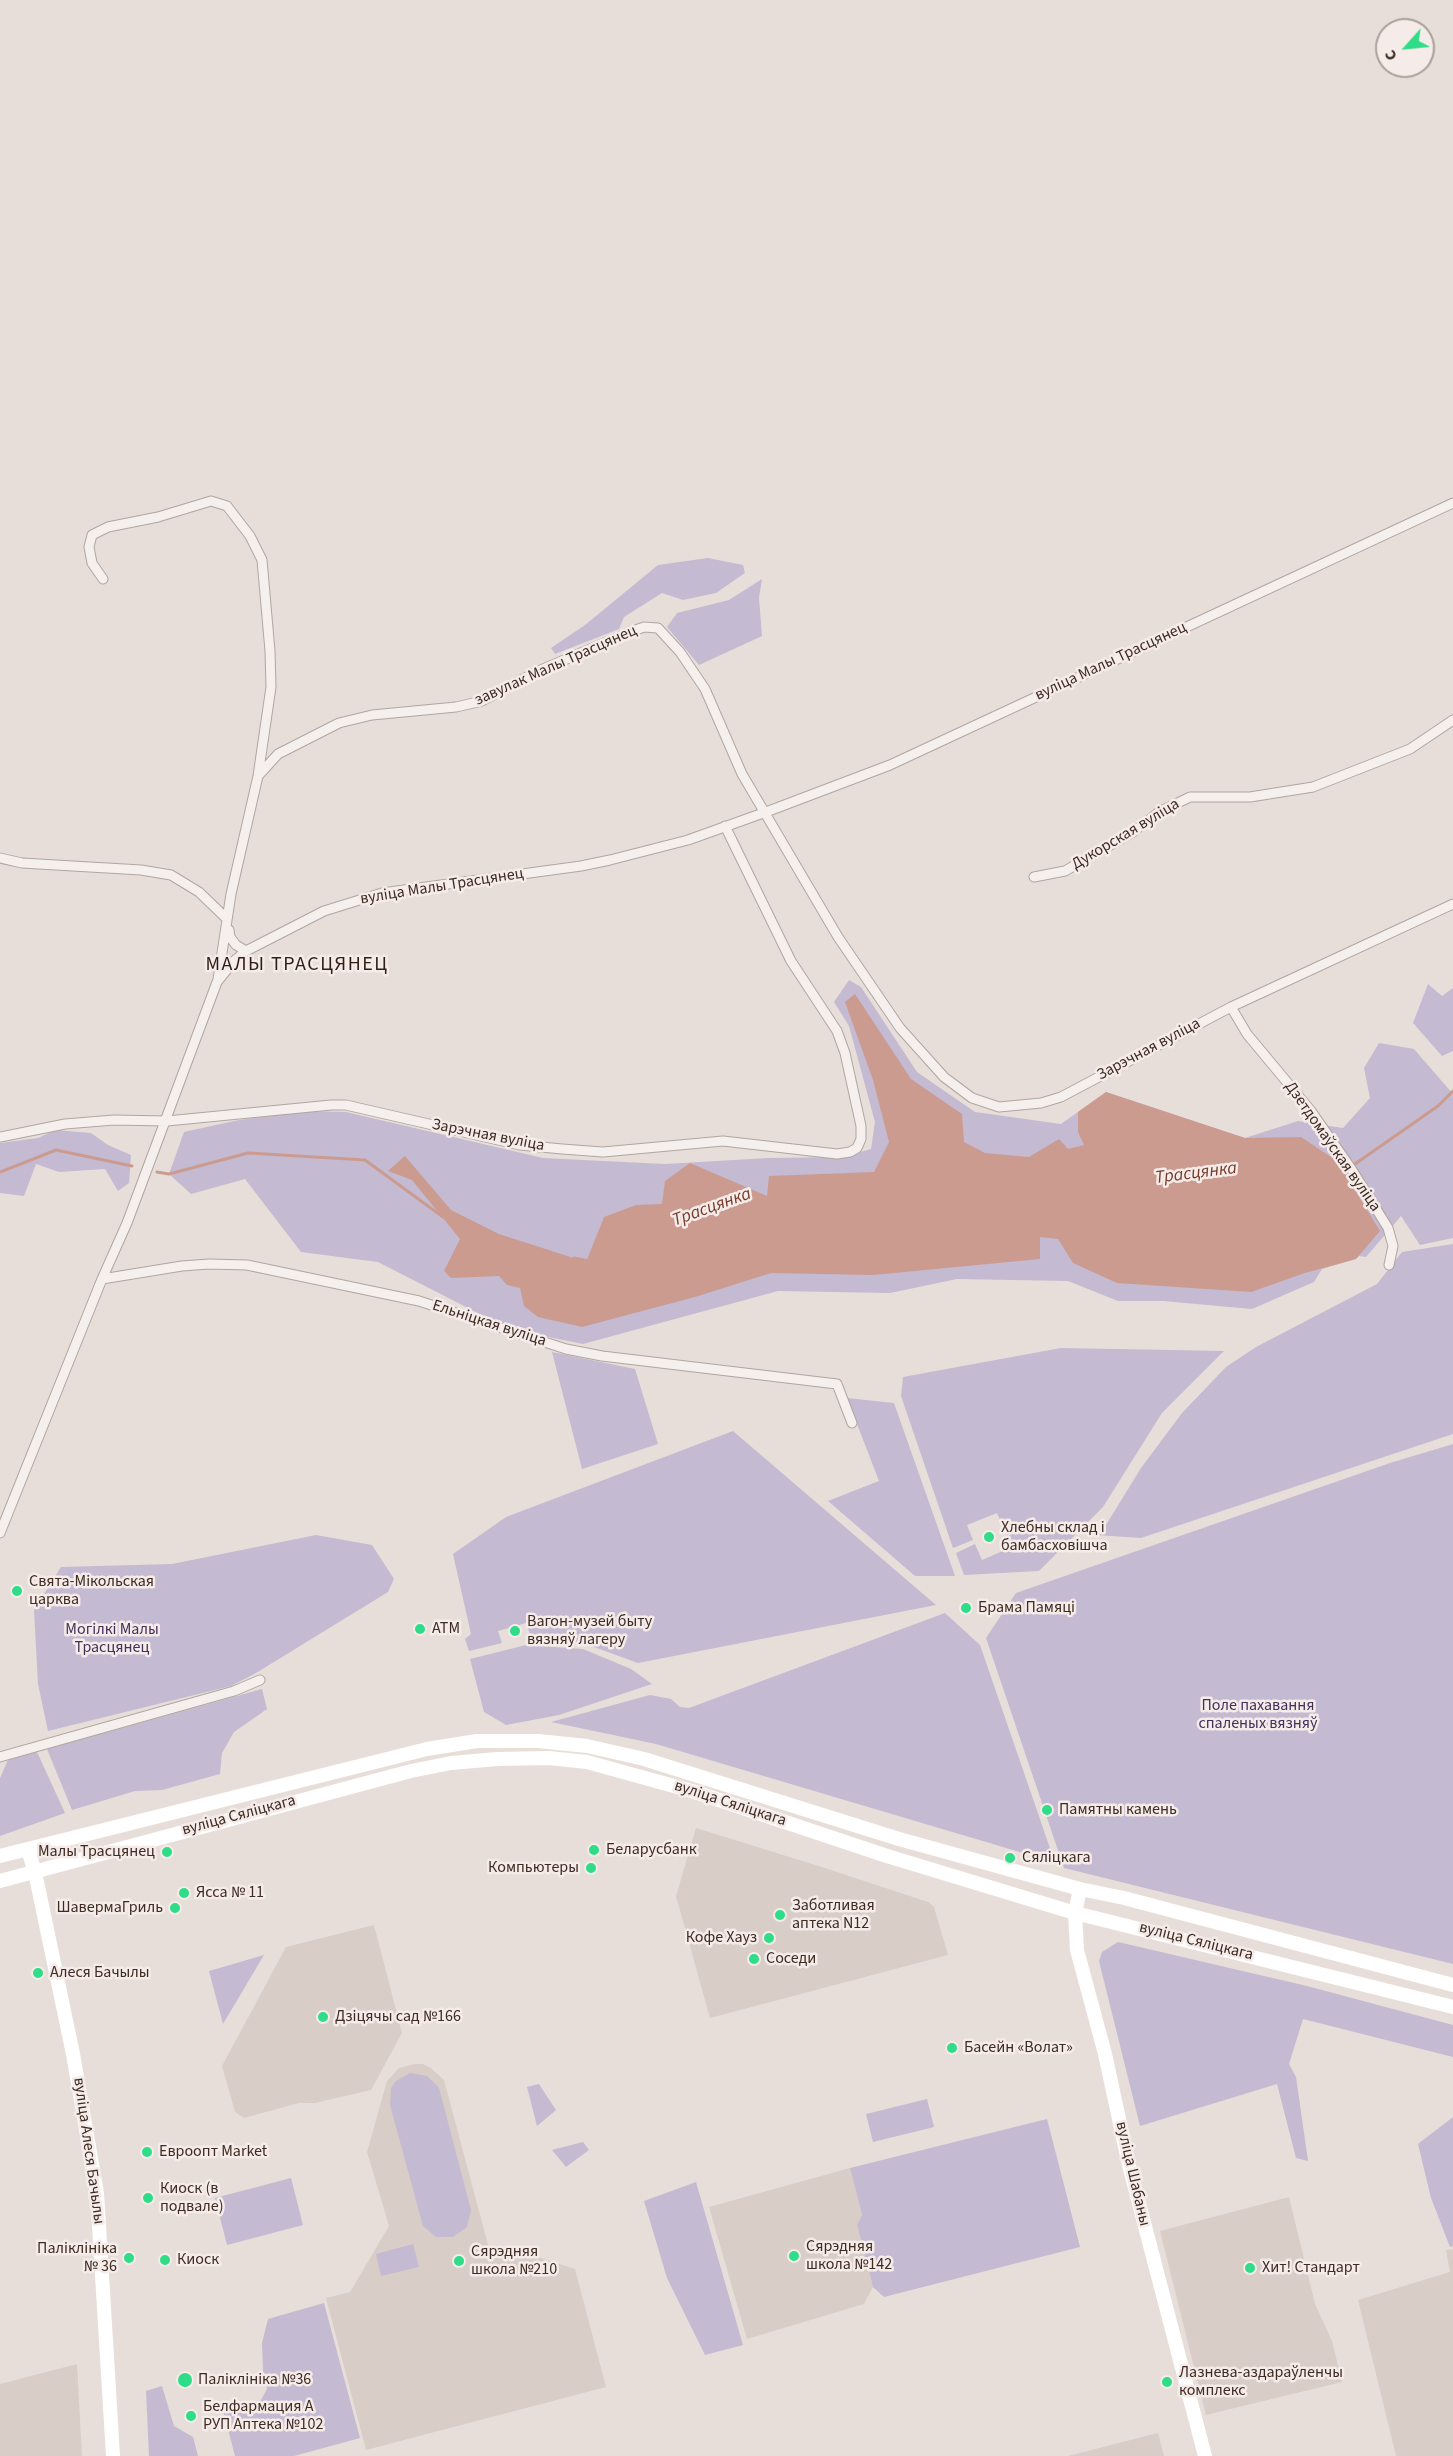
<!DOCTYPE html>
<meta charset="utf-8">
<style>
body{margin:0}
#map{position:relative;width:1453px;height:2456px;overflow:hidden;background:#e7deda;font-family:"Source Sans 3",sans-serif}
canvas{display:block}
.north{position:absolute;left:1375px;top:18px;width:60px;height:60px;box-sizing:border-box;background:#f5ece9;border:2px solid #ac9f9a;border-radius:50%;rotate:243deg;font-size:16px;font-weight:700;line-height:24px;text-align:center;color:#3e2b23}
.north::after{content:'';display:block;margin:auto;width:21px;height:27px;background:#2fdc88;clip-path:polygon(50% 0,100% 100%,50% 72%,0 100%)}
</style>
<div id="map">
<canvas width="1453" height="2456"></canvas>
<div class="north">С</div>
</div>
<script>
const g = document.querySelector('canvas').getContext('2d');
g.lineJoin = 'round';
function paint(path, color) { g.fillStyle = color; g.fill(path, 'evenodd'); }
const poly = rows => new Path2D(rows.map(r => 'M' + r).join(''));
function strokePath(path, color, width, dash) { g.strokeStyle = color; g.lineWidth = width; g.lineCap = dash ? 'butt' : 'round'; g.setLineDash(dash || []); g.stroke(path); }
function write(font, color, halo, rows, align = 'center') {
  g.font = font + ' "Source Sans 3",sans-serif'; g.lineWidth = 5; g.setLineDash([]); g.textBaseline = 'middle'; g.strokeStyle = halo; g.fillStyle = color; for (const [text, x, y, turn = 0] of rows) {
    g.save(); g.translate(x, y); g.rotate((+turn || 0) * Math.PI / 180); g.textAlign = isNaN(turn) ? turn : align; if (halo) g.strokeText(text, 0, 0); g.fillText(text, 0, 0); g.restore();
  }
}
paint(poly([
 [696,1828,825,1868,928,1902,934,1907,948,1955,710,2018,676,1896],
 [374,1925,402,2033,371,2090,315,2103,299,2103,244,2118,235,2112,222,2066,286,1947],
 [415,2064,423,2064,431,2068,444,2080,490,2252,514,2246,516,2250,575,2269,606,2387,366,2450,326,2298,350,2292,389,2226,367,2152,387,2081,399,2068],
 [850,2168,862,2215,857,2225,873,2287,864,2304,747,2339,709,2207],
 [1289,2197,1315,2304,1332,2341,1342,2382,1206,2415,1160,2231],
 [1453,2249,1453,2456,1396,2456,1358,2300,1450,2272,1446,2250],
 [77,2364,82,2456,0,2456,0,2384],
 [1158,2433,1164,2456,1068,2456]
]), '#d9cdc8');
paint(poly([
 [708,558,743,565,745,573,716,593,683,600,662,593,624,617,619,629,555,654,551,648,585,625,658,565],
 [762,579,759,598,762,636,699,665,667,627,677,613,729,600],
 [849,980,861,987,917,1072,975,1112,1061,1124,1106,1092,1245,1138,1298,1121,1343,1128,1370,1098,1364,1068,1379,1043,1414,1049,1453,1094,1453,1238,1420,1245,1401,1216,1366,1257,1359,1256,1356,1259,1322,1269,1314,1282,1252,1309,1163,1301,1118,1301,1068,1281,957,1279,890,1293,778,1291,583,1344,509,1329,378,1262,301,1252,245,1179,191,1194,169,1174,184,1132,239,1120,309,1111,346,1112,543,1158,665,1164,768,1158,843,1157,871,1149,875,1122,849,1026,834,1002],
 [1428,984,1442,996,1453,988,1453,1051,1442,1056,1413,1023],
 [55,1130,91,1133,108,1145,131,1155,129,1183,118,1191,105,1169,59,1172,36,1164,24,1196,0,1193,0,1143,38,1138],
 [1453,1244,1453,1434,1141,1538,1096,1535,1106,1525,1141,1468,1182,1413,1226,1367,1256,1347,1377,1284,1402,1252],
 [1061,1348,1224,1351,1162,1413,1103,1507,1039,1571,964,1575,956,1553,975,1544,982,1560,1012,1547,997,1513,967,1525,973,1540,953,1548,901,1396,903,1377],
 [552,1352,635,1369,658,1444,582,1469],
 [847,1398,894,1403,955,1576,915,1576,828,1501,879,1481],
 [733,1431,936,1605,638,1663,594,1647,565,1639,531,1637,526,1623,498,1631,502,1643,469,1651,465,1639,471,1634,453,1554,506,1517],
 [1453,1444,1453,1964,1064,1868,986,1638,1016,1593,1390,1463],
 [316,1535,372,1545,394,1579,388,1592,256,1673,231,1686,48,1731,38,1684,34,1610,61,1567,172,1564],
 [945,1613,980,1645,1053,1857,1050,1861,656,1744,551,1722,650,1695,671,1699,680,1707,689,1708],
 [526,1645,583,1649,631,1669,652,1684,559,1715,506,1725,484,1712,470,1659],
 [262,1689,267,1709,234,1732,222,1753,220,1774,162,1790,135,1791,72,1810,47,1749],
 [37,1752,65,1813,0,1836,0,1778,8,1760],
 [1118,1942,1307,1986,1453,2025,1453,2057,1303,2019,1289,2064,1296,2077,1308,2161,1296,2158,1277,2084,1140,2126,1099,1961,1102,1952],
 [264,1955,223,2024,209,1971],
 [410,2073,427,2076,439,2088,471,2210,467,2227,453,2237,436,2237,423,2226,390,2105,391,2088,396,2081],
 [539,2084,556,2110,537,2126,527,2087],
 [927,2099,934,2127,873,2142,866,2114],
 [1453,2117,1453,2246,1450,2247,1431,2198,1418,2144],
 [1047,2119,1080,2247,884,2297,873,2287,857,2225,862,2215,850,2168],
 [583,2142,589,2150,566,2167,552,2150],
 [291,2178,303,2225,227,2245,215,2198],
 [696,2182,743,2345,705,2355,667,2278,644,2201],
 [413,2244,419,2267,381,2276,376,2254],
 [324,2303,360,2438,294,2456,235,2456,223,2410,261,2400,267,2389,263,2370,262,2343,268,2319],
 [162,2386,174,2426,193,2437,198,2456,149,2456,146,2391]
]), '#c4bad2');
paint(poly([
 [855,994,911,1079,962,1114,964,1142,985,1153,1029,1157,1059,1139,1068,1149,1084,1145,1078,1132,1078,1112,1106,1092,1245,1138,1301,1137,1337,1161,1380,1231,1356,1259,1305,1273,1251,1292,1117,1283,1073,1263,1058,1239,1040,1237,1040,1259,873,1275,771,1273,695,1297,582,1327,538,1317,524,1306,520,1288,507,1285,499,1276,451,1278,444,1271,460,1239,412,1180,388,1171,405,1156,451,1210,499,1234,586,1262,604,1217,636,1205,662,1204,665,1181,690,1163,767,1196,769,1176,874,1172,889,1142,873,1080,845,1002]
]), '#cc9b90');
strokePath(poly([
 [1355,1164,1438,1106,1453,1091],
 [0,1172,56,1150,132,1166],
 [157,1172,169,1174,248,1153,365,1160,443,1217],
 [574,1258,589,1261]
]), '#cc9b90', 3);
const street = poly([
 [103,579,92,563,89,547,92,535,108,527,158,517,211,501,227,506,250,536,262,560,270,651,271,687,258,776,231,894,218,979],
 [258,776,278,754,339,723,372,715,456,707,482,701,536,672,630,632,644,627,658,628,680,652,705,689,742,774,838,937,900,1028,944,1077,972,1098,999,1107,1041,1103,1061,1097,1231,1007,1453,904],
 [0,858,22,863,141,870,171,875,199,892,227,919],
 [1034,877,1065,871,1133,832,1159,812,1190,797,1250,797,1313,787,1410,749,1453,720],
 [229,930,230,937,236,945,246,951],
 [1231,1007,1247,1034,1311,1111,1352,1170,1388,1228,1393,1246,1389,1265],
 [0,1137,65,1124,114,1120,167,1121,331,1105,346,1105,520,1145,562,1149,603,1152,723,1141,837,1154,850,1152,857,1148,861,1139,861,1126,845,1053,837,1031,791,961,725,826],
 [102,1279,182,1266,209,1264,247,1265,419,1301,566,1349,602,1356,837,1384,852,1423],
 [0,1533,102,1279,127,1223,217,982,234,961,246,951,324,911,382,893,581,866,610,860,688,840,766,812,890,765,1453,503],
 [0,1757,234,1691,260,1680]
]);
strokePath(street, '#b1a59f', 11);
strokePath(street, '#f5f0ed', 9);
strokePath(poly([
 [28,1850,35,1872,73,2054,97,2193,113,2456],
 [0,1856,427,1749,477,1741,538,1741,587,1746,644,1759,899,1839,1080,1889,1124,1898,1453,1985],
 [0,1881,411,1771,451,1763,498,1759,549,1758,587,1762,692,1791,887,1856,1075,1913,1453,2007],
 [1080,1889,1075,1913,1077,1950,1105,2054,1129,2165,1205,2456]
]), '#fff', 14);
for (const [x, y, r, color] of [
 [989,1537,6,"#2fdc88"],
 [17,1591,6,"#2fdc88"],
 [966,1608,6,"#2fdc88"],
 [420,1629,6,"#2fdc88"],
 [515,1631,6,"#2fdc88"],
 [1047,1810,6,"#2fdc88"],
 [594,1850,6,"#2fdc88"],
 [167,1852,6,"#2fdc88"],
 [1010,1858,6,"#2fdc88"],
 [591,1868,6,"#2fdc88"],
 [184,1893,6,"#2fdc88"],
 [175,1908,6,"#2fdc88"],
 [780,1915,6,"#2fdc88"],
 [769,1938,6,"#2fdc88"],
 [754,1959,6,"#2fdc88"],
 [38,1973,6,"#2fdc88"],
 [323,2017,6,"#2fdc88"],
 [952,2048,6,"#2fdc88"],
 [147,2152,6,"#2fdc88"],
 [148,2198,6,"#2fdc88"],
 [794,2256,6,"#2fdc88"],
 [129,2258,6,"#2fdc88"],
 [165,2260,6,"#2fdc88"],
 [459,2261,6,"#2fdc88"],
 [1250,2268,6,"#2fdc88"],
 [185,2380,8,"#2fdc88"],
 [1167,2382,6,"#2fdc88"],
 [191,2416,6,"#2fdc88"]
]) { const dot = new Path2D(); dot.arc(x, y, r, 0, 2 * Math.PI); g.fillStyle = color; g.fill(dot); strokePath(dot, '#f5ece9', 2); }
write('16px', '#3e2b23', '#f5ece9', [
 ["вуліца Малы Трасцянец",1111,662,-25],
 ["завулак Малы Трасцянец",556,666,-24],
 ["Дукорская вуліца",1126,835,-31],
 ["вуліца Малы Трасцянец",442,887,-9],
 ["Зарэчная вуліца",1149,1050,-28],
 ["Зарэчная вуліца",488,1136,11],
 ["Дзетдомаўская вуліца",1332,1147,55],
 ["Ельніцкая вуліца",489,1324,18],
 ["вуліца Сяліцкага",730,1804,18],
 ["вуліца Сяліцкага",239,1816,-15],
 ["вуліца Сяліцкага",1196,1942,14],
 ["вуліца Алеся Бачылы",88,2151,82],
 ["вуліца Шабаны",1132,2174,77]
]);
write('16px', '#3e2b23', '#f5ece9', [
 ["Хлебны склад і",1001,1528],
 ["бамбасховішча",1001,1546],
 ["Свята-Мікольская",29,1582],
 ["царква",29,1600],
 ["Брама Памяці",978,1608],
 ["Вагон-музей быту",527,1622],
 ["вязняў лагеру",527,1640],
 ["АТМ",432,1629],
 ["Памятны камень",1059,1810],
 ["Беларусбанк",606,1850],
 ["Малы Трасцянец",155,1852,"right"],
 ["Сяліцкага",1022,1858],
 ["Компьютеры",579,1868,"right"],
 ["Ясса № 11",196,1893],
 ["Заботливая",792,1906],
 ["аптека N12",792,1924],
 ["ШавермаГриль",163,1908,"right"],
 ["Кофе Хауз",757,1938,"right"],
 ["Соседи",766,1959],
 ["Алеся Бачылы",50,1973],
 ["Дзіцячы сад №166",335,2017],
 ["Басейн «Волат»",964,2048],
 ["Евроопт Market",159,2152],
 ["Киоск (в",160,2189],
 ["подвале)",160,2207],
 ["Сярэдняя",806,2247],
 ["школа №142",806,2265],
 ["Паліклініка",117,2249,"right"],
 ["№ 36",117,2267,"right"],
 ["Сярэдняя",471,2252],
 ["школа №210",471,2270],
 ["Киоск",177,2260],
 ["Хит! Стандарт",1262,2268],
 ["Лазнева-аздараўленчы",1179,2373],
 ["комплекс",1179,2391],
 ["Паліклініка №36",198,2380],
 ["Белфармация А",203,2407],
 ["РУП Аптека №102",203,2425]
], 'left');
write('16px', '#442f5b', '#f5ece9', [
 ["Могілкі Малы",112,1630],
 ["Трасцянец",112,1648],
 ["Поле пахавання",1258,1706],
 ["спаленых вязняў",1258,1724]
]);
write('italic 18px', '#763a29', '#f5ece9', [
 ["Трасцянка",1196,1174,-7],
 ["Трасцянка",712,1208,-20]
]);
g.letterSpacing = '1.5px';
write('20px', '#2e1e16', '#f5ece9', [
 ["МАЛЫ ТРАСЦЯНЕЦ",297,966]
]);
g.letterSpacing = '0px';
</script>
